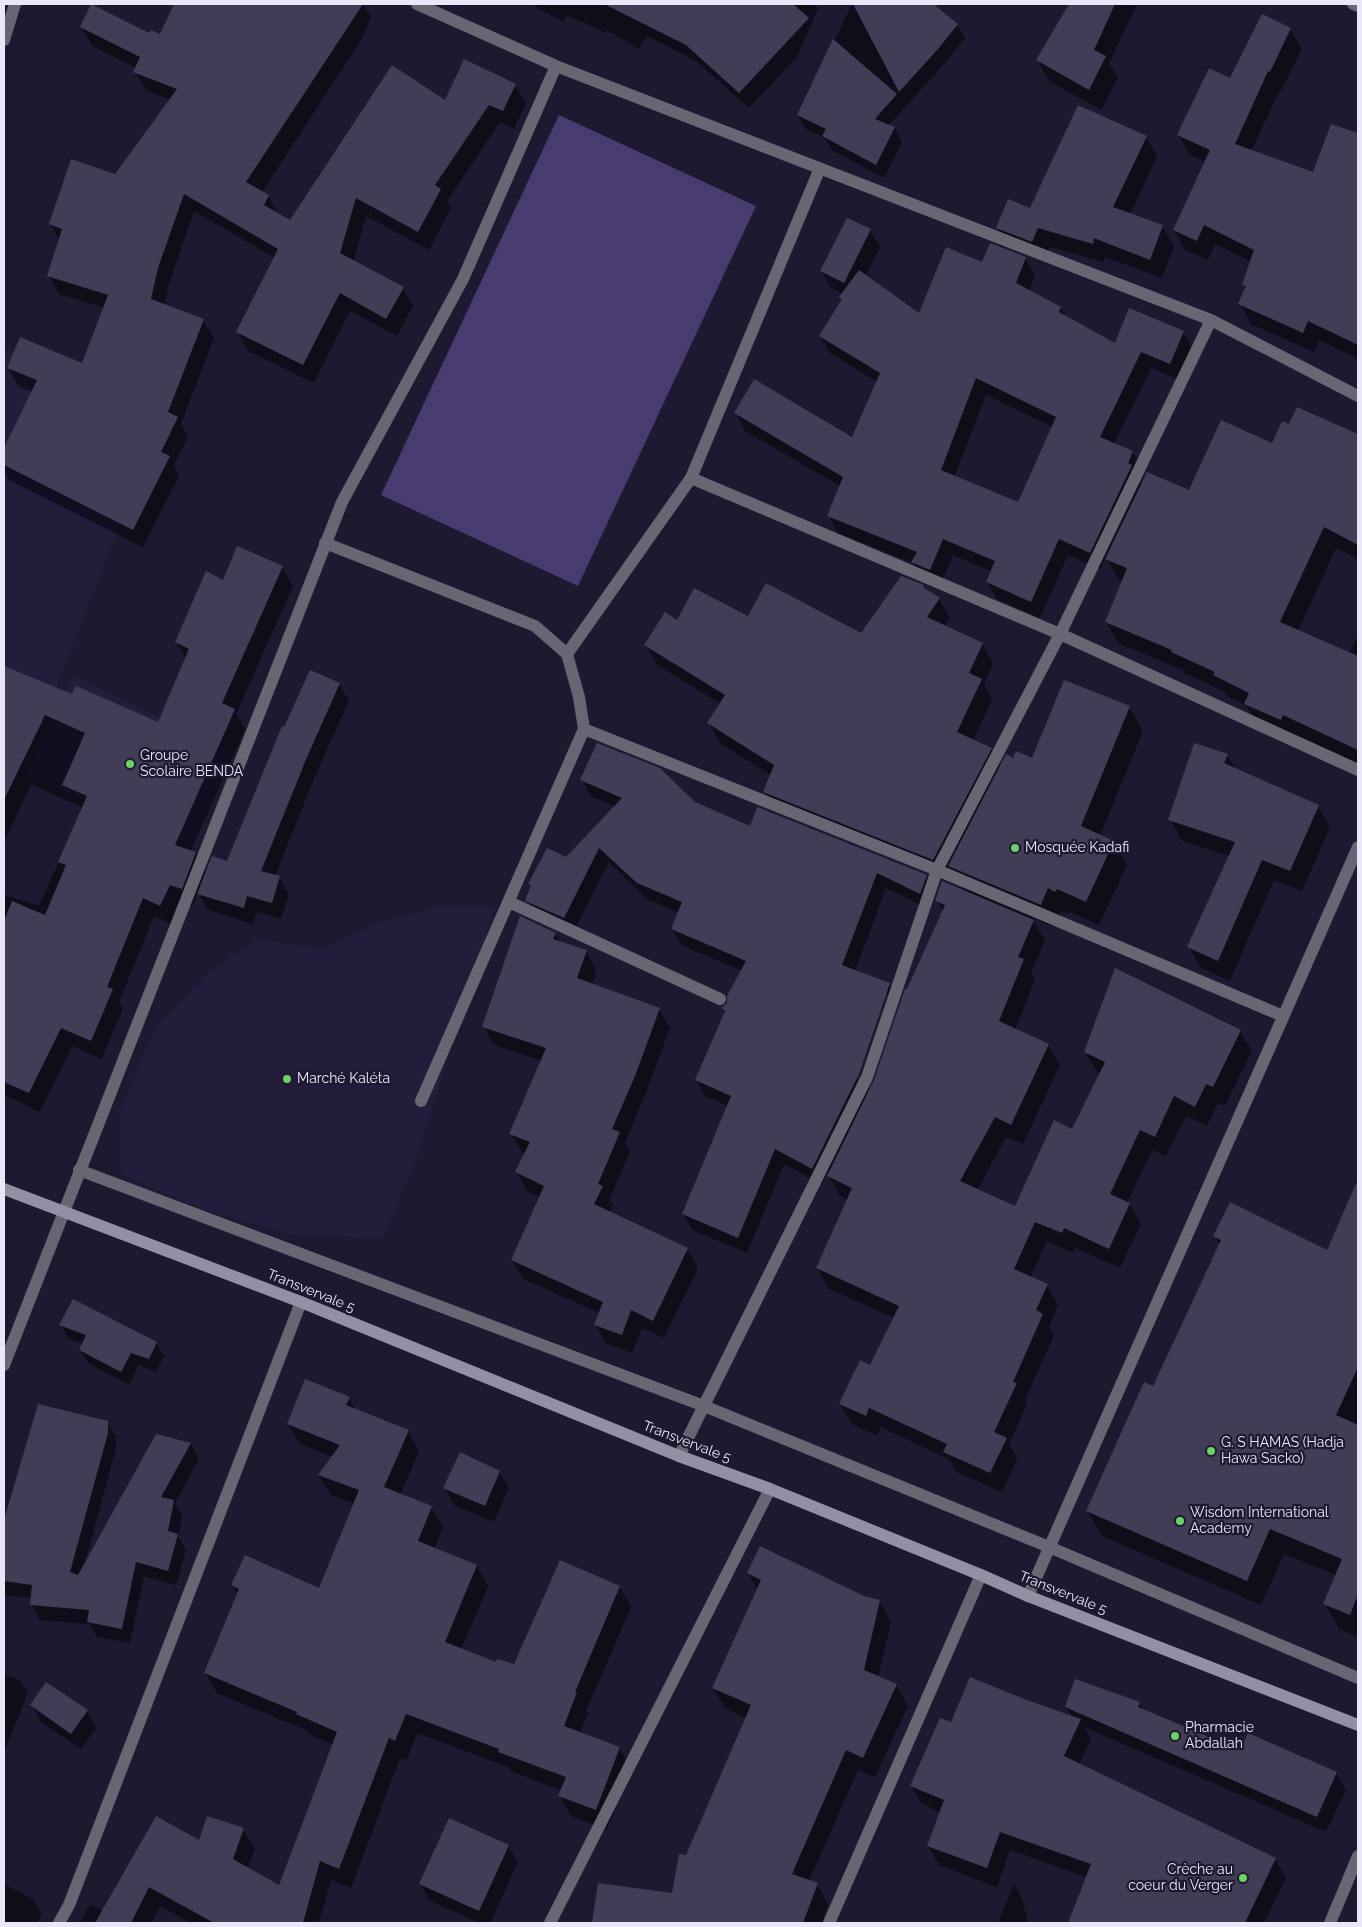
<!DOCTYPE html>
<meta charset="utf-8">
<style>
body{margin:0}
#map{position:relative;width:1362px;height:1927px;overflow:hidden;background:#1e1930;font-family:Raleway,sans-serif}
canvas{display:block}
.frame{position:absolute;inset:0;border:5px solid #eae7f8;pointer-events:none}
</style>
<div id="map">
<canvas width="1362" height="1927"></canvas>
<div class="frame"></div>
</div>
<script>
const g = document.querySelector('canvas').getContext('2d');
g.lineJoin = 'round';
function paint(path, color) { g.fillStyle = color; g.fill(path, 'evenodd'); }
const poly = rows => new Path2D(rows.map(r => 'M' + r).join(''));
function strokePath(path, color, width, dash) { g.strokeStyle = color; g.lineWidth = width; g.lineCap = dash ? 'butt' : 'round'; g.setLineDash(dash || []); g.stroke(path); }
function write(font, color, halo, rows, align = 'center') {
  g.font = font + ' Raleway,sans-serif'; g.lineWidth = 4.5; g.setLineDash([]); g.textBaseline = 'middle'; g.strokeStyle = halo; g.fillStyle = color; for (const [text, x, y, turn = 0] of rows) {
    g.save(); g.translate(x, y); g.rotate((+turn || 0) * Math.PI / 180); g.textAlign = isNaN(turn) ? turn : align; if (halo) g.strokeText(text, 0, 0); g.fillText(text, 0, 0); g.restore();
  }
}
paint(poly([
 [4,348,165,409,40,729,4,798],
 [73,675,231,752,195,847,27,776],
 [438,906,495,907,416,1160,383,1238,291,1235,198,1208,121,1174,121,1109,156,1026,208,973,257,939,323,949,377,923]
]), '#231c3a');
paint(poly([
 [559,115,756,206,578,586,381,495]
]), '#473b6f');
paint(poly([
 [176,4,363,4,371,17,362,39,262,192,268,196,279,215,290,221,446,102,515,85,526,103,514,129,500,122,447,201,451,208,429,250,366,216,354,261,403,288,413,306,397,336,350,311,314,383,248,351,238,332,275,258,194,211,168,287,164,305,203,320,214,338,181,424,188,436,174,466,179,476,143,547,9,480,4,471,4,451,33,392,19,387,8,368,83,364,105,308,59,294,49,276,60,241,50,224,115,175,170,100,146,90,135,72,136,68,92,46,81,27,160,35],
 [531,4,815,4,818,9,797,57,749,108,696,61,647,36,639,49,607,30,606,33,567,15,563,22],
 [852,4,904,4,914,24,931,4,957,25,965,38,945,63,888,126,895,128,902,142,884,178,832,150,824,137,806,129,798,115],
 [1064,4,1137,4,1109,63,1118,78,1101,110,1049,81,1037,60,1069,6],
 [1290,29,1302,49,1281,91,1280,90,1251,151,1314,174,1332,125,1358,135,1358,359,1319,340,1314,352,1251,324,1240,304,1246,289,1244,285,1251,262,1215,244,1208,260,1185,250,1174,230,1206,162,1189,154,1178,135,1231,79],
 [1146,137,1157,156,1130,215,1162,226,1174,246,1162,278,1105,257,1104,262,1049,247,1043,261,1009,247,998,228,1030,210],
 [870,230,880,247,865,276,919,315,983,263,1025,258,1035,275,1029,291,1061,308,1066,318,1116,344,1183,332,1193,349,1180,380,1151,368,1114,444,1132,452,1142,469,1138,478,1142,485,1190,491,1273,444,1290,426,1358,437,1358,559,1336,548,1298,631,1349,653,1358,636,1358,764,1257,725,1246,706,1227,696,1224,691,1184,673,1183,670,1118,643,1106,621,1123,582,1119,580,1106,557,1100,569,1068,555,1040,618,997,599,987,582,992,572,953,555,940,587,922,579,913,563,838,533,828,515,840,486,745,431,736,413,853,438,877,382,830,353,820,336,843,300,843,294,831,288,821,271],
 [986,395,1053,427,1018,504,954,477],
 [282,567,293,586,236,714,245,729,191,851,196,853,207,873,227,862,310,672,339,684,349,701,316,774,275,876,279,877,289,894,281,919,257,912,253,924,208,910,198,892,192,907,180,903,171,924,154,916,119,1002,123,1009,101,1059,72,1046,40,1112,4,1095,4,895,39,906,83,808,31,784,4,843,4,667,73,696,159,723,186,659,176,642,224,581],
 [923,586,939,599,950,618,945,626,982,644,993,663,984,684,992,699,973,741,991,749,1001,767,1014,759,1033,760,1064,682,1129,707,1143,731,1100,836,1113,842,1127,865,1099,925,1070,912,1069,914,1061,911,1054,927,1032,918,1045,941,1031,973,1035,980,1015,1030,1048,1045,1060,1065,1023,1144,1006,1137,977,1191,1015,1208,1073,1130,1100,1074,1097,1072,1085,1052,1240,1031,1252,1051,1225,1106,1218,1103,1207,1126,1186,1116,1166,1156,1152,1150,1127,1203,1129,1204,1141,1224,1120,1268,1075,1248,1073,1253,1047,1241,1030,1278,1047,1285,1058,1305,1049,1327,1054,1335,1025,1400,1027,1404,1009,1444,1017,1459,1002,1492,956,1472,950,1460,881,1427,877,1436,852,1424,840,1404,871,1367,894,1318,829,1289,817,1268,848,1200,840,1196,827,1173,822,1184,784,1164,747,1253,692,1230,683,1214,728,1106,705,1096,696,1080,725,1013,722,1009,728,1003,742,971,681,945,672,929,679,913,647,899,609,862,573,933,536,916,527,900,531,887,530,884,566,858,616,807,591,796,582,780,695,803,750,827,926,876,935,892,929,909,886,888,855,971,889,984,899,1000,866,1096,868,1097,908,991,943,912,937,901,965,892,950,867,944,879,776,811,765,792,771,775,720,743,709,723,721,704,657,665,646,645,678,622,748,618,861,635],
 [885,994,888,994,859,1080,856,1079],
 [1227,755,1236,770,1318,806,1330,827,1302,891,1274,880,1230,981,1201,968,1189,947,1230,856,1182,841,1170,820],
 [555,934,561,943,586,951,596,970,592,985,659,1009,670,1028,645,1095,625,1143,630,1151,609,1200,613,1205,609,1213,687,1249,698,1268,664,1338,642,1328,632,1353,606,1343,595,1324,600,1313,523,1279,512,1260,541,1197,527,1191,516,1172,525,1154,522,1152,511,1134,541,1061,494,1045,484,1027],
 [1358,1206,1358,1637,1339,1629,1325,1604,1336,1575,1284,1554,1261,1605,1102,1536,1087,1511,1153,1387,1220,1245,1215,1236,1327,1252,1349,1227],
 [61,1325,156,1343,164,1356,156,1372,139,1365,129,1385,88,1363,80,1350,83,1344,68,1338],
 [349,1398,356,1410,408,1431,419,1451,400,1495,431,1507,443,1527,434,1549,477,1566,488,1586,461,1650,497,1663,515,1666,620,1587,631,1607,586,1711,588,1713,580,1733,619,1748,631,1767,607,1830,571,1816,560,1796,562,1791,511,1771,508,1767,417,1733,407,1760,400,1758,351,1888,331,1880,319,1923,191,1923,160,1906,152,1923,79,1923,90,1905,104,1910,199,1842,243,1829,255,1849,247,1869,279,1887,333,1745,309,1734,306,1730,217,1693,205,1673,238,1595,232,1585,320,1590,355,1504,331,1495,319,1475,333,1457,300,1444,288,1424],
 [107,1422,116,1437,116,1449,84,1566,157,1435,191,1444,199,1459,175,1503,182,1516,178,1537,186,1550,176,1585,144,1576,130,1643,97,1637,89,1624,40,1620,32,1605,32,1598,4,1595,4,1516,6,1516],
 [499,1472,509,1488,494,1522,454,1505,445,1488],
 [748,1573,879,1601,891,1622,878,1678,896,1685,908,1706,875,1777,858,1770,809,1881,817,1884,828,1904,822,1923,594,1923,599,1884,673,1895,686,1856,746,1718,725,1708,713,1688,758,1590],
 [4,1674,21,1681,28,1693,4,1752],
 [1024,1701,1072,1717,1066,1707,1139,1703,1144,1711,1241,1751,1336,1773,1346,1790,1326,1832,1084,1727,1091,1739,1079,1765,1275,1859,1286,1878,1264,1923,1069,1923,1087,1877,1010,1850,997,1887,939,1865,928,1846,941,1813,922,1804,911,1786,951,1724],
 [32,1705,87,1711,96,1728,81,1749,41,1722],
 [508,1846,518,1862,490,1923,480,1923,430,1901,420,1884],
 [4,1884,33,1899,42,1914,37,1923,4,1923],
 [1014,1884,1022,1899,1028,1923,998,1923]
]), '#0007');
paint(poly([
 [91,4,149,33,151,30,160,34,174,4,363,4,246,182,269,195,264,205,290,220,392,65,445,100,464,59,516,84,503,111,489,105,435,185,441,189,418,232,356,198,340,253,404,287,386,319,340,293,303,365,236,332,278,249,184,194,158,268,151,299,204,319,168,412,178,417,161,452,170,456,133,530,4,465,4,448,37,380,7,368,20,337,82,363,108,295,47,276,62,229,49,224,71,159,115,174,177,89,133,72,140,57,80,27],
 [604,4,793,4,809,18,739,93,686,45],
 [853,4,933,4,958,24,938,49,899,92],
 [1069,4,1115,4,1094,50,1106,56,1089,90,1036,60],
 [1262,14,1291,28,1270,72,1268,71,1235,144,1313,172,1331,124,1358,133,1358,345,1308,321,1303,333,1238,304,1246,286,1242,285,1254,250,1204,225,1197,241,1173,230,1210,150,1177,135,1209,68,1230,78],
 [833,39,897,94,875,119,895,127,876,165,822,136,826,129,797,115],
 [1078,105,1147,136,1113,207,1163,225,1150,260,1094,238,1093,244,1038,228,1032,242,996,228,1008,199,1030,208],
 [847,218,871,229,844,283,820,271],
 [990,243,1026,257,1016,283,1061,307,1059,312,1115,343,1129,308,1184,331,1170,364,1141,352,1100,437,1133,451,1128,463,1132,465,1090,553,1059,539,1031,602,986,582,995,561,943,539,930,570,911,562,917,552,827,516,843,477,734,413,754,379,852,437,880,373,819,336,842,299,839,297,859,270,919,313,946,247,982,262],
 [976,378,1056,417,1018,502,941,470],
 [1297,407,1358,434,1358,545,1324,527,1280,622,1358,656,1358,750,1283,715,1281,720,1244,704,1249,693,1213,675,1215,672,1171,652,1172,650,1105,622,1127,568,1105,559,1147,472,1189,490,1221,420,1272,443,1282,421,1289,424],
 [237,546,283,566,222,703,235,709,175,845,196,852,182,889,170,885,160,906,143,898,107,987,113,989,91,1041,61,1028,29,1093,4,1082,4,921,12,901,45,915,66,865,58,862,87,796,62,785,85,733,45,715,4,800,4,666,72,694,76,686,158,722,189,649,175,642,206,571,223,580],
 [901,576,924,585,923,587,940,598,927,617,983,643,969,673,982,679,957,732,992,748,933,860,763,792,774,765,707,723,725,695,644,645,665,612,677,620,694,588,748,616,766,583,861,633],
 [310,670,340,683,307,757,261,871,280,876,272,903,247,896,244,908,197,894,212,856,227,861,282,726,284,727],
 [1064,680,1130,706,1081,826,1114,841,1086,902,1057,889,1055,892,1048,888,1041,905,948,866,1006,754,1013,758,1016,751,1032,758],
 [597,743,660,768,695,802,750,826,757,807,927,875,920,894,877,873,842,965,890,983,859,1074,812,1169,775,1149,738,1238,682,1214,731,1096,695,1080,725,1011,721,1008,727,1003,727,996,746,961,671,929,682,902,637,883,599,848,564,918,525,901,531,885,528,884,547,848,566,857,622,798,580,780],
 [1194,743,1228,754,1224,763,1319,805,1290,871,1262,860,1218,961,1187,947,1235,842,1168,820],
 [942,881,1034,920,1018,957,1024,959,999,1021,1049,1044,1011,1125,995,1117,960,1181,1015,1206,1054,1120,1072,1129,1105,1062,1084,1052,1115,968,1241,1030,1213,1087,1206,1084,1195,1107,1174,1096,1155,1137,1140,1130,1110,1194,1130,1203,1109,1249,1064,1228,1062,1233,1035,1222,1014,1269,1048,1284,1036,1310,1043,1314,1013,1382,1017,1383,994,1432,1007,1438,990,1473,943,1452,947,1444,869,1408,866,1416,839,1404,860,1360,870,1365,899,1306,816,1268,852,1188,827,1176,874,1080,905,989,907,989,945,905,935,901],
 [520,916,556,933,553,939,587,950,577,978,660,1008,635,1076,612,1129,620,1132,598,1184,603,1186,594,1204,688,1248,653,1321,631,1310,622,1335,594,1325,603,1302,511,1260,544,1186,515,1172,530,1142,509,1134,546,1048,482,1027],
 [1358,1179,1358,1367,1336,1415,1358,1425,1358,1594,1350,1615,1323,1604,1342,1559,1270,1529,1247,1581,1086,1511,1144,1382,1153,1386,1221,1240,1213,1236,1230,1202,1327,1250],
 [73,1299,157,1342,149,1359,131,1353,121,1372,79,1350,86,1335,59,1325],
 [305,1379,350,1397,346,1405,409,1430,384,1487,432,1506,418,1541,477,1565,445,1642,496,1662,497,1659,514,1664,560,1560,620,1586,575,1692,577,1692,564,1726,620,1747,596,1810,558,1796,566,1777,498,1752,499,1749,406,1714,395,1741,389,1738,339,1869,320,1861,303,1923,214,1923,149,1887,131,1923,95,1923,156,1816,199,1840,207,1816,244,1828,233,1859,279,1885,337,1732,296,1714,297,1712,204,1673,239,1589,231,1585,245,1555,319,1588,359,1490,318,1475,340,1445,287,1424],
 [38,1404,108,1421,108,1433,70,1572,78,1575,156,1434,191,1443,161,1497,174,1500,168,1531,178,1534,168,1571,136,1562,122,1629,87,1622,89,1610,30,1605,32,1585,4,1581,4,1520],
 [460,1452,500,1471,485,1506,443,1488],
 [760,1546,864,1596,880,1600,864,1670,897,1684,863,1758,846,1750,792,1874,818,1883,803,1923,592,1923,598,1883,672,1893,679,1854,686,1855,751,1705,712,1688,761,1580,747,1573],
 [970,1677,1024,1699,1081,1719,1064,1756,1276,1858,1245,1923,1068,1923,1091,1864,1000,1832,987,1868,927,1846,944,1800,910,1786,940,1718,951,1722],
 [1075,1679,1140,1702,1138,1707,1240,1750,1248,1733,1337,1772,1317,1817,1065,1707],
 [46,1682,88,1710,71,1734,30,1705],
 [449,1818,509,1845,479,1911,419,1884]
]), '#413d57');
strokePath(poly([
 [417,4,556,66,1211,320,1358,396],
 [1353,4,1358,6],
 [4,40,15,4],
 [691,478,1060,634,1358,770],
 [325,543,535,626,567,654,579,697,584,729,937,870,1283,1016],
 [567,654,691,478,820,168],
 [509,902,720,999],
 [421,1101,584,729],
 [79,1170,704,1406,1049,1547,1358,1678],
 [4,1365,342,502,463,279,556,66],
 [679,1456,867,1077,937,870,1060,634,1211,320],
 [1028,1596,1358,847],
 [59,1923,69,1905,301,1302],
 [550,1923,770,1489],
 [829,1923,981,1575],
 [1330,1923,1358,1856]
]), '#686673', 12);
strokePath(poly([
 [4,1189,301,1302,679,1456,770,1489,981,1575,1028,1596,1358,1725]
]), '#9390a5', 12);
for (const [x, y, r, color] of [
 [130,764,5,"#6bd363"],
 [1015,848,5,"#6bd363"],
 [287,1079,5,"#6bd363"],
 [1211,1451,5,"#6bd363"],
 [1180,1521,5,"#6bd363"],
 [1175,1736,5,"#6bd363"],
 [1243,1878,5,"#6bd363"]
]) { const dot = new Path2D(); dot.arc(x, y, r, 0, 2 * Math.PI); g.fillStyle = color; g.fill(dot); strokePath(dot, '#1e1930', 2); }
write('14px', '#eae7f8', '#1e1930', [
 ["Groupe",140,756],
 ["Scolaire BENDA",140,772],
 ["Mosquée Kadafi",1025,848],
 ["Marché Kaléta",297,1079],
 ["G. S HAMAS (Hadja",1221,1443],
 ["Hawa Sacko)",1221,1459],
 ["Wisdom International",1190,1513],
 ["Academy",1190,1529],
 ["Pharmacie",1185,1728],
 ["Abdallah",1185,1744],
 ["Crèche au",1233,1870,"right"],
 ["coeur du Verger",1233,1886,"right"]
], 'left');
write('14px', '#eae7f8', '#1e1930', [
 ["Transvervale 5",311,1291,22],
 ["Transvervale 5",687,1442,21],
 ["Transvervale 5",1063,1593,22]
]);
</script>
